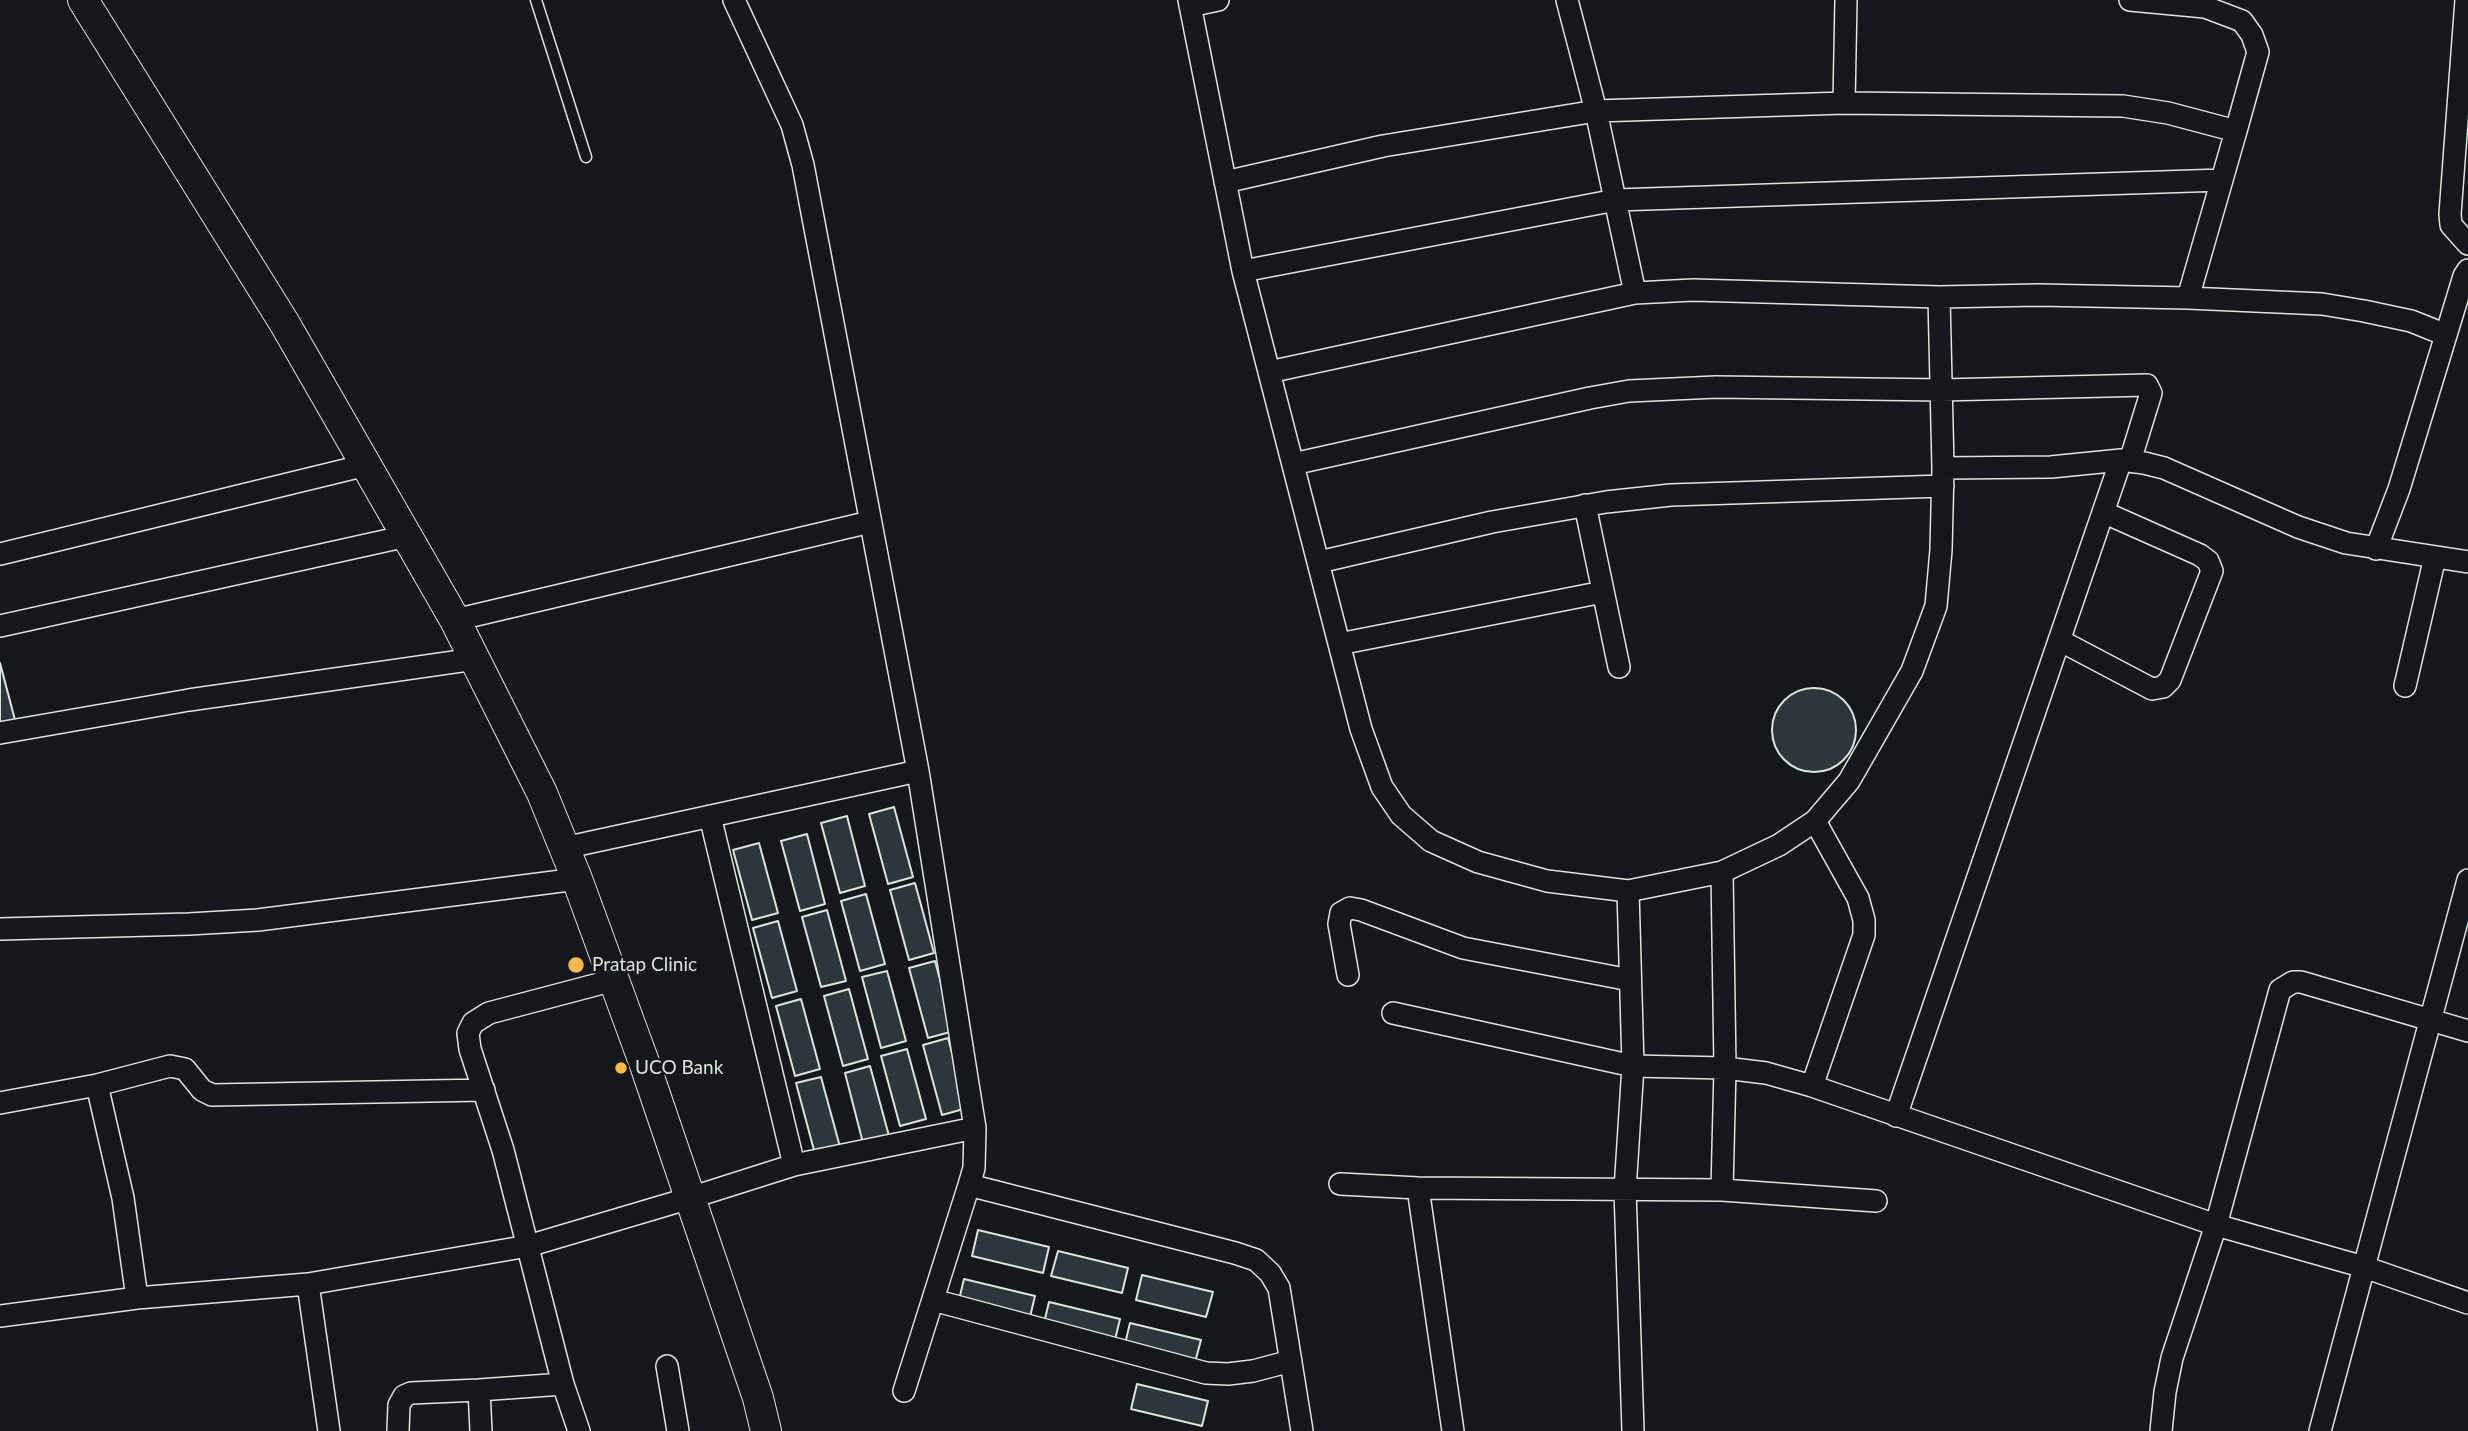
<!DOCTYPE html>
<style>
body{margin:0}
canvas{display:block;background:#14181c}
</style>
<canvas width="2468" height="1431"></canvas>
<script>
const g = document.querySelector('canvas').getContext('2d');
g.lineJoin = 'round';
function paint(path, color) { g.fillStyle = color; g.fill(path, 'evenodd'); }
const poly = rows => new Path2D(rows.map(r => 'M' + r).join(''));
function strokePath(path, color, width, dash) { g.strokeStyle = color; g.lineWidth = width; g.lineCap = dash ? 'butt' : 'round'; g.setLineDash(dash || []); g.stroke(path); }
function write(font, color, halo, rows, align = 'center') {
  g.font = font + ' Lato,sans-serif'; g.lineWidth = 5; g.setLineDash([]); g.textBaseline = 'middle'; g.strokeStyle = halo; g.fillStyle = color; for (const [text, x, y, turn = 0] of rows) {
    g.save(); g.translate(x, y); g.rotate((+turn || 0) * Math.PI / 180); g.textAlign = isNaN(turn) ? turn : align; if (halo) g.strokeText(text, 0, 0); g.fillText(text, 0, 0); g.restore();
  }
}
const building = poly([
 [0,663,15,720,0,724,0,663],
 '1772 730a42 42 0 1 1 84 0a42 42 0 1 1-84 0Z',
 [894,807,913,877,888,884,869,814,894,807],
 [847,816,865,886,840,893,821,823,847,816],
 [807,834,825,904,800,911,781,841,807,834],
 [759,843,778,913,752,920,733,850,759,843],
 [915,883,934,953,909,960,890,890,915,883],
 [866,894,885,964,860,971,841,901,866,894],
 [827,910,846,981,821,987,802,917,827,910],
 [778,921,797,991,772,998,753,928,778,921],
 [935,961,954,1031,928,1038,909,968,935,961],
 [887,971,906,1041,881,1048,862,977,887,971],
 [849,989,868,1059,843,1066,824,996,849,989],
 [801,999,820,1069,795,1076,776,1006,801,999],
 [948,1038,967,1108,942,1115,923,1045,948,1038],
 [907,1049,926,1119,900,1126,881,1056,907,1049],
 [870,1066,889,1136,863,1143,845,1073,870,1066],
 [821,1077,840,1147,815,1154,796,1083,821,1077],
 [978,1230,1049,1247,1043,1273,972,1256,978,1230],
 [1058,1251,1128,1268,1122,1293,1051,1276,1058,1251],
 [1142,1275,1213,1292,1206,1317,1136,1300,1142,1275],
 [964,1279,1035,1296,1029,1321,958,1304,964,1279],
 [1049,1302,1120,1319,1114,1344,1043,1327,1049,1302],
 [1130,1323,1201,1340,1194,1366,1124,1348,1130,1323],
 [1137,1384,1208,1401,1202,1426,1131,1409,1137,1384]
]);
paint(building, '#2c363c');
strokePath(building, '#d8e6dc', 2);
const lane = poly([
 [536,0,586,157]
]);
const street = poly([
 [1189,0,1243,271,1361,729,1382,787,1401,815,1431,841,1478,862,1547,881,1628,891,1722,872,1779,845,1815,821,1849,781,1912,671,1936,606,1941,550,1943,468,1939,297],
 [1567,0,1596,111,1635,293],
 [2466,0,2450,214,2451,225,2468,244],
 [1190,6,1218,0],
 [1844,103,1846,0],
 [1225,182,1383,146,1596,111,1844,103,2123,106,2168,113,2236,131,2258,52,2252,35,2242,21,2205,7,2130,0],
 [1243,271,1616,200,2222,180],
 [2188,298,2236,131],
 [2446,335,2464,276,2468,270],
 [1269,372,1635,293,1693,290,1939,297,2038,295,2188,298,2322,304,2364,311,2411,321,2446,335,2399,489,2376,549],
 [1293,464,1590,398,1629,391,1716,387,1942,390,2147,385,2151,393,2130,461],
 [1943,468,2051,467,2121,460,2144,463,2164,468,2298,527,2346,543,2468,562],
 [1585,505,1619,667],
 [0,554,366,465],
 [1319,562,1492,522,1606,502,1671,495,1943,486],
 [455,620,870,522],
 [0,626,407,536],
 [2059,640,2152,689,2163,687,2170,680,2212,571,2208,561,2200,555,2103,512],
 [1339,644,1603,592],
 [2405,686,2435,557],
 [0,733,189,700,475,659],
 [710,816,794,1165],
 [564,848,918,771],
 [1722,872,1725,1068,1766,1073,1812,1086,2216,1225,2364,1267,2468,1303],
 [1628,891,1633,1066,1625,1190,1633,1431],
 [0,929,189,924,258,920,577,879],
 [1348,975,1339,924,1341,913,1350,908,1361,910,1463,948,1630,980],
 [1393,1013,1633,1066,1725,1068,1722,1190],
 [97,1085,123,1198,137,1298],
 [1812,1086,1864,935,1864,920,1858,898,1815,821],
 [0,1103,97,1085,170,1066,185,1069,202,1090,212,1095,484,1090],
 [1896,1116,2121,460],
 [1340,1184,1418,1188,1722,1190,1876,1201],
 [969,1185,1235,1253,1256,1260,1270,1273,1279,1288,1302,1431],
 [1418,1188,1453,1431],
 [308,1284,329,1431],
 [933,1300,1206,1373,1228,1374,1253,1371,1291,1361],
 [0,1316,137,1298,308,1284,528,1246,690,1198,794,1165,975,1128,918,771,803,165,792,125,734,0],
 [667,1366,678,1431],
 [904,1391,969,1185,974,1168,975,1128],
 [398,1431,399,1405,404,1396,411,1393,479,1390],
 [481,1431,479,1390,563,1384],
 [579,1431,563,1384,503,1150,470,1049,468,1033,473,1023,489,1013,614,980],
 [2161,1431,2165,1392,2172,1358,2216,1225,2280,990,2293,982,2301,982,2468,1031],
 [2320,1431,2468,880]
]);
const secondary = poly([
 [83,0,285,324,366,465,455,620,542,793,577,879,645,1065,758,1398,766,1431]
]);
strokePath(lane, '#d8e6dc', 13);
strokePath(street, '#d8e6dc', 24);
strokePath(secondary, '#d8e6dc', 32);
strokePath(lane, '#14181c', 10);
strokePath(street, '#14181c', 21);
strokePath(secondary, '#14181c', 30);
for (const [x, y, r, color] of [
 [576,965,9,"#ffb74d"],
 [621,1068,7,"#ffb74d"]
]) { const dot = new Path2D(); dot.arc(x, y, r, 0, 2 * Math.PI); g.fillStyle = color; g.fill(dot); strokePath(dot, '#14181c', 2.5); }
write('19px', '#d8e6dc', '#14181c', [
 ["Pratap Clinic",592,965],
 ["UCO Bank",635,1068]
], 'left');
</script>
